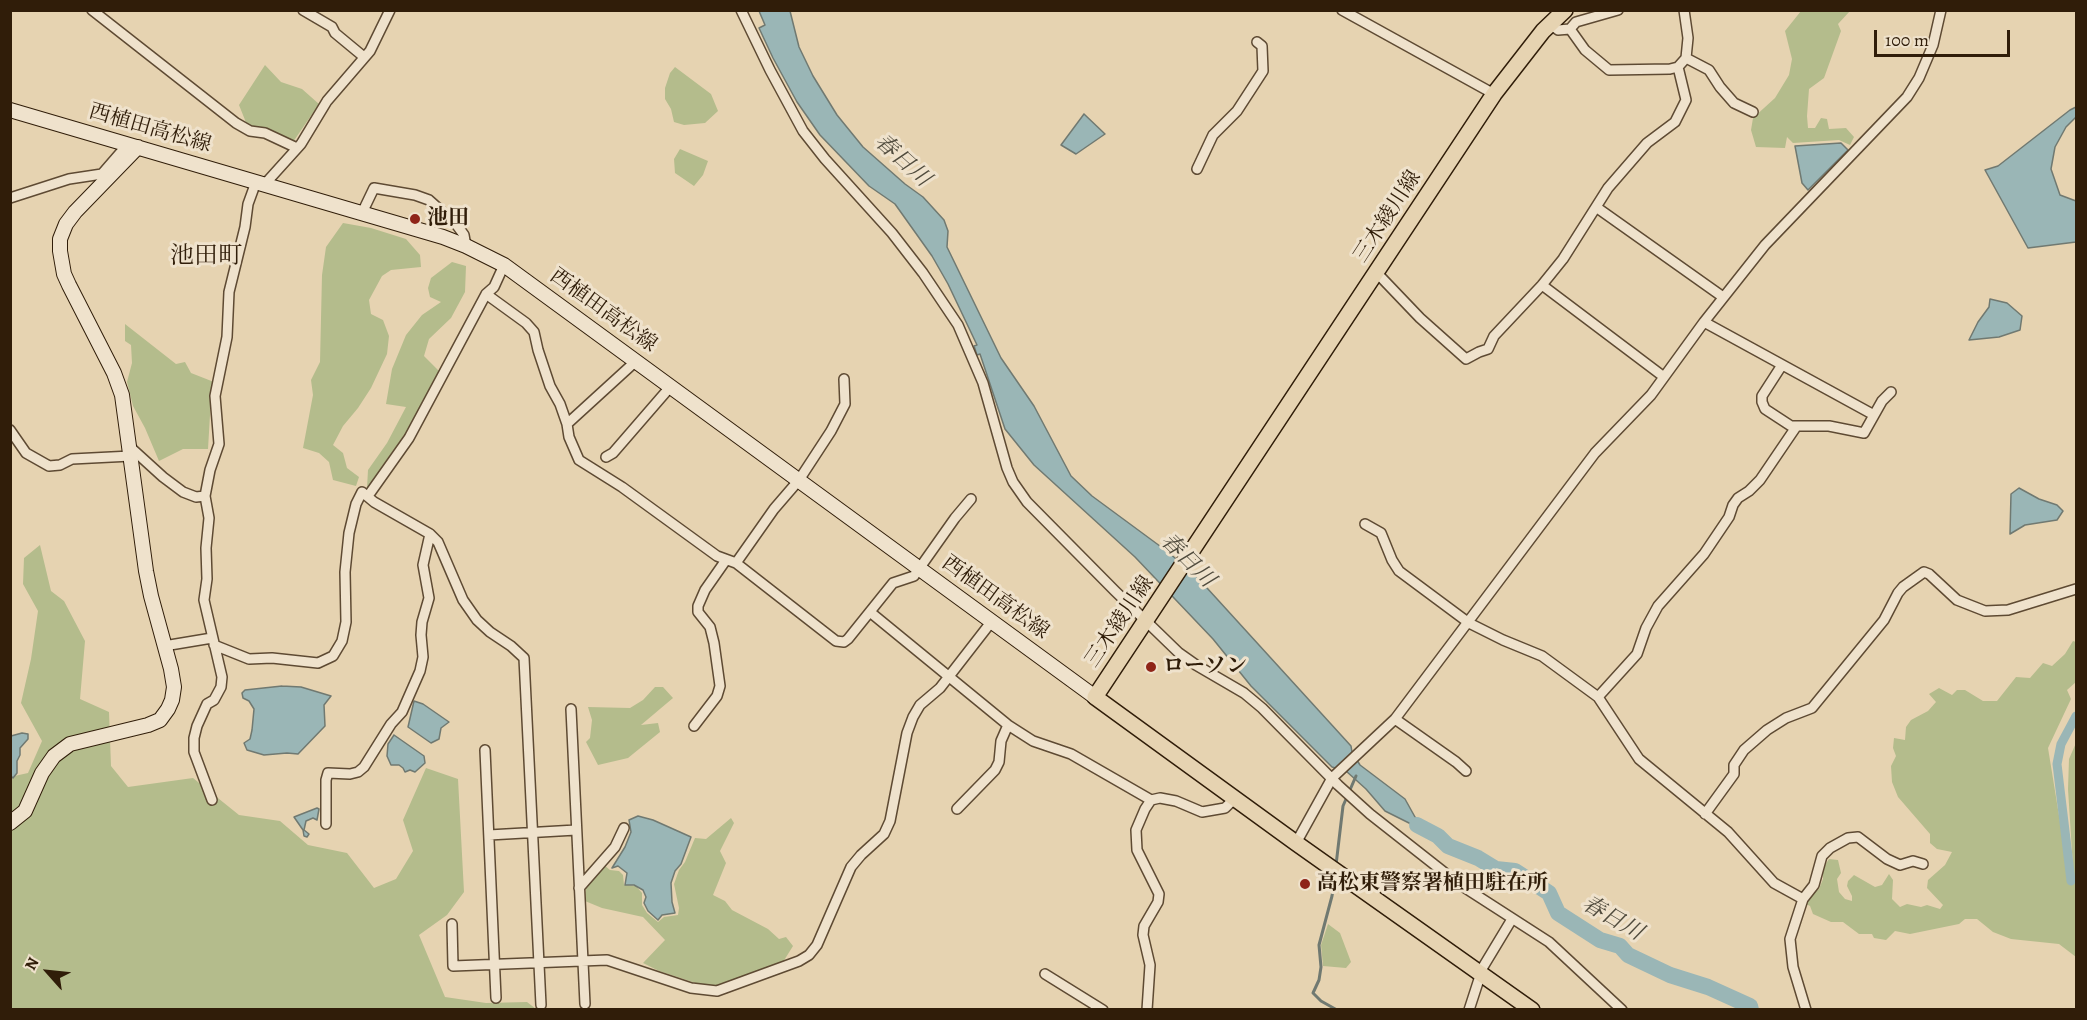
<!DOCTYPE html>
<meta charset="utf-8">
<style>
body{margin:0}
#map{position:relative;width:2087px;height:1020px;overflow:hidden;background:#e6d3b1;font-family:Alegreya,serif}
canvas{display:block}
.frame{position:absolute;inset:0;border:12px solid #301d09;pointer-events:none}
.north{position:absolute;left:18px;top:942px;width:60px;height:60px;-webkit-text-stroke:4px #efe2cc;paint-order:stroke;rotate:297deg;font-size:16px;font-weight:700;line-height:24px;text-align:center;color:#301d09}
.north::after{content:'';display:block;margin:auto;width:21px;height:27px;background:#301d09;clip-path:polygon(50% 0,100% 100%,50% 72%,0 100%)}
.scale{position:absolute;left:1874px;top:30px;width:136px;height:27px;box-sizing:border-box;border:3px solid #301d09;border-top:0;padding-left:8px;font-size:18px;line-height:21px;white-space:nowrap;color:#301d09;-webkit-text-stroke:4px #efe2cc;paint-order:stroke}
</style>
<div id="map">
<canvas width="2087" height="1020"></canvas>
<div class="frame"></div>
<div class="north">N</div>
<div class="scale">100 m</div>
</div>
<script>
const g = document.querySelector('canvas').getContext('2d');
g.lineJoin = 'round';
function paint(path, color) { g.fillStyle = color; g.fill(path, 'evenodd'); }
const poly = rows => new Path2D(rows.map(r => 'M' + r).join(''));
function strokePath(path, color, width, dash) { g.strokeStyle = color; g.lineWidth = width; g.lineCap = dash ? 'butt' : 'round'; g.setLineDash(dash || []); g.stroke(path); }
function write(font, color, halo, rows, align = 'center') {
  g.font = font + ' Alegreya,"Noto Serif JP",serif'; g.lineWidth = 6; g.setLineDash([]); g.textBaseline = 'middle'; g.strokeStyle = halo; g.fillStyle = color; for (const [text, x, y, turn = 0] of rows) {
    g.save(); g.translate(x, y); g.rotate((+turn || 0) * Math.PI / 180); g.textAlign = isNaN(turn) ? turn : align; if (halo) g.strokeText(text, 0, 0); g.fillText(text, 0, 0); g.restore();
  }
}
paint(poly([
 [1801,11,1850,11,1838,24,1841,31,1824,78,1809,89,1807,116,1808,128,1815,128,1821,118,1827,119,1829,129,1846,128,1854,137,1850,145,1839,140,1793,143,1787,137,1785,148,1756,147,1751,130,1753,118,1775,98,1789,75,1792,59,1785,31],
 [265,65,281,82,302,89,319,104,293,142,263,129,247,125,239,105],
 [675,67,711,94,718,111,705,123,684,125,674,122,671,109,665,99,665,88,670,73],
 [680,149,708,161,703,175,694,186,675,173,674,159],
 [343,223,371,228,406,239,420,255,421,267,391,270,382,276,369,300,371,314,383,320,389,336,387,354,371,388,358,408,343,426,333,445,343,453,347,468,359,477,356,486,333,480,329,462,319,453,303,448,313,395,311,380,320,362,322,275,326,247],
 [452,262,466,266,465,292,451,318,429,339,424,356,439,371,409,428,367,488,368,470,387,443,406,407,386,404,392,369,406,335,422,315,441,302,430,297,428,288,431,278],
 [125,324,176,364,185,362,191,373,214,382,211,398,208,449,183,449,159,461,145,428,133,406,127,382,132,363,131,345,125,341],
 [40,545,51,591,64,601,85,641,80,699,109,712,111,766,128,787,193,778,239,815,280,821,308,845,347,853,374,888,396,879,413,851,403,820,426,768,458,779,464,892,447,915,419,935,445,997,486,1003,527,1002,536,1009,11,1009,10,777,28,773,42,741,21,703,31,659,38,611,23,584,24,558],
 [2073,641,2076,642,2076,682,2067,690,2071,699,2048,748,2068,871,2073,868,2068,789,2069,759,2076,743,2076,957,2059,944,2011,939,1993,932,1977,919,1965,919,1959,924,1910,934,1895,931,1886,940,1874,938,1872,934,1859,934,1843,922,1831,922,1813,914,1810,906,1806,904,1809,897,1819,889,1823,879,1823,868,1829,859,1838,860,1841,873,1837,879,1839,892,1845,899,1852,901,1852,896,1847,886,1848,881,1854,875,1875,887,1882,885,1889,874,1893,880,1892,899,1900,907,1907,904,1921,907,1927,905,1940,909,1943,905,1927,888,1928,880,1945,865,1952,852,1937,849,1930,843,1930,834,1898,797,1892,782,1891,766,1896,756,1893,748,1894,738,1905,740,1906,727,1911,720,1928,711,1936,702,1929,694,1939,688,1952,695,1957,690,1965,690,1983,701,1997,701,2016,677,2030,678,2043,663,2052,666,2065,654],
 [655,687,663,687,673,698,641,725,658,723,660,732,628,758,598,765,586,742,590,738,592,720,588,707,630,708,643,700],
 [731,818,734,823,720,851,726,863,713,895,725,901,732,910,768,929,779,939,786,937,793,946,783,962,732,982,708,987,659,971,643,963,665,940,643,917,602,908,585,901,586,886,604,865,610,870,619,871,623,875,624,885,636,886,642,893,642,905,647,913,658,922,664,917,678,915,679,908,674,884,679,870,685,862,695,838,706,839],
 [1328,924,1340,933,1351,962,1346,968,1323,966,1321,945]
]), '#b4bc8c');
const water = poly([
 [759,11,790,11,799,47,813,76,837,115,863,147,905,184,923,197,944,220,948,231,947,247,1001,358,1034,406,1071,476,1092,496,1168,552,1197,577,1351,746,1352,752,1360,765,1405,799,1415,817,1431,830,1437,837,1385,811,1366,789,1346,771,1332,767,1251,686,1213,639,1135,557,1034,465,1005,429,980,354,977,355,974,346,977,345,948,284,932,256,895,204,869,186,820,135,797,102,773,58,759,28,765,25,759,11],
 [2076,107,2076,117,2066,127,2055,147,2051,169,2060,195,2076,201,2076,242,2028,248,1985,170,1998,166,2070,110,2076,107],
 [1084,114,1105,134,1076,154,1061,145,1084,114],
 [1841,143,1848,150,1808,190,1802,183,1795,146,1841,143],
 [1990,299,2007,303,2022,316,2020,330,1999,337,1969,340,1978,322,1989,307,1990,299],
 [2019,488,2039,499,2057,505,2063,511,2057,520,2025,525,2010,534,2011,494,2019,488],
 [282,686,301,687,331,696,324,705,325,726,298,754,287,753,264,755,247,750,244,743,250,739,252,730,254,709,249,701,243,698,242,693,245,690,282,686],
 [414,701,423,704,449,722,441,728,439,739,431,743,408,727,414,701],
 [22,733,28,734,28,739,20,748,20,755,17,761,17,773,13,778,11,776,11,736,22,733],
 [394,735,424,756,425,763,415,772,410,770,405,772,403,768,399,765,391,765,387,756,388,744,394,735],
 [317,808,319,809,317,820,313,818,306,821,304,830,309,834,307,837,304,836,303,830,294,817,317,808],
 [638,816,653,820,691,837,681,864,675,871,671,883,672,902,675,913,662,915,658,920,648,911,644,903,646,897,643,890,634,885,625,885,627,873,618,866,612,868,625,847,631,832,629,820,638,816]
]);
paint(water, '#9ab6b6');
strokePath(water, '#707971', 1.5);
strokePath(poly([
 [1336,865,1343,806,1356,776],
 [1335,878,1332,896,1319,945,1321,967,1319,980,1313,993,1321,1001,1337,1010]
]), '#707971', 3);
strokePath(poly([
 [2071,881,2057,764,2061,744,2076,716]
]), '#9ab6b6', 9);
strokePath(poly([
 [1417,825,1438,836,1448,846,1478,858,1496,869,1515,871,1549,893,1558,913,1600,940,1620,946,1628,955,1670,975,1708,987,1750,1006,1751,1010]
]), '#9ab6b6', 16);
const street = poly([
 [92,10,236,123,250,131,265,133,297,148],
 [303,10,332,27,335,33,364,57],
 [741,10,770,70,803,131,825,159,892,233,923,273,958,325,983,383,1007,468,1013,482,1027,502,1115,591,1179,653,1196,665,1244,693,1262,708,1338,785,1370,814,1459,884,1549,942,1622,1010],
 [1342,10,1494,94],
 [1550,24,1558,30,1570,29,1585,50,1609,70,1670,69,1678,67,1686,58,1688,38,1684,10],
 [1570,29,1576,22,1618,10],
 [1686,58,1709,70,1720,87,1734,103,1753,112],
 [1197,169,1213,135,1237,111,1263,71,1262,46,1257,42],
 [264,185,301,144,327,101,370,51,390,10],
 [10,198,69,179,102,174,128,144],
 [1596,207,1723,297],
 [362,213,374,188,415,195,429,200,456,224,464,235,466,246],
 [1376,272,1420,318,1466,359,1479,352,1488,349,1494,336,1542,285,1563,259,1608,188,1647,143,1675,122,1686,100,1678,67],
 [1542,285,1664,377],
 [486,294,526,323,534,332,538,350,550,386,560,404,567,424,569,437,579,460,622,487,717,556,736,563,836,641,844,642,848,639,893,583,914,576,955,518,971,499],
 [1704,322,1874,415],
 [1782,365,1762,396,1762,402,1765,409,1791,426,1829,426,1864,433,1882,401,1891,392],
 [567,424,636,361],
 [10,430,26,453,49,466,60,465,72,459,131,456],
 [130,447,163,477,183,492,196,497,205,496],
 [606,457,613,453,671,386],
 [368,496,409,438,486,294,494,287,504,265],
 [1365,524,1381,533,1392,560,1399,571,1469,623,1503,640,1542,656,1598,697,1639,759,1728,832,1774,883,1803,899,1790,939,1793,967,1806,1010],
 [736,563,774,509,799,480,831,431,845,404,844,379],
 [870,612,1008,725,1033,741,1071,754,1151,800],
 [214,645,249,659,272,658,318,663,333,656,342,641,346,622,345,572,349,533,356,504,362,492,374,502,430,534,438,542,463,600,477,620,490,632,511,646,524,658,541,1005],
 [164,646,212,638],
 [1598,697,1637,654,1646,628,1658,606,1704,554,1729,517,1733,505,1738,498,1749,491,1760,480,1796,427],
 [571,709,585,1004],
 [1395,719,1456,762,1466,771],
 [694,726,717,696,720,686,714,643,710,627,698,612,698,606,705,590,726,560],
 [485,750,496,998],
 [212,800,194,752,194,738,197,726,207,704,214,700,221,687,222,677,204,600,207,579,206,548,209,518,205,496,210,470,219,444,215,396,227,337,229,292,245,227,248,204,256,182],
 [957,809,995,770,999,762,1001,741,1008,725],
 [1705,814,1734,774,1734,765,1744,750,1767,730,1786,718,1812,708,1884,620,1898,593,1903,587,1924,572,1929,574,1957,600,1985,611,2008,610,2076,589],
 [326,824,326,780,328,773,350,774,358,772,364,767,391,724,402,712,420,671,423,657,421,635,422,622,429,598,423,565,430,534],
 [489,835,576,830],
 [1296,843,1332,778,1395,719,1595,453,1651,395,1704,322,1765,245,1907,97,1919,78,1933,45,1941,10],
 [579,888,615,847,624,828],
 [1803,899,1814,885,1822,856,1830,848,1848,838,1858,837,1887,859,1900,865,1913,861,1923,864],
 [452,924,453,966,607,960,691,988,717,991,799,961,809,955,817,945,851,867,861,855,884,834,890,821,907,733,913,717,920,705,940,688,992,621],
 [1480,972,1512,919],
 [1045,974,1103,1010],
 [1147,1010,1150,965,1143,935,1144,926,1158,902,1159,894,1137,850,1136,830,1145,809,1151,800,1160,798,1176,801,1202,812,1225,808,1235,798],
 [1469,1010,1481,973]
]);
const secondary = poly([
 [10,110,443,237,466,246,504,265,1095,697],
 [10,823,25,811,42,773,54,756,70,744,148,725,160,720,168,709,172,700,174,687,171,669,151,596,146,571,122,395,114,373,69,285,64,274,60,251,60,239,66,224,75,212,138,147]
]);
const primary = poly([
 [1532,1010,1296,843,1095,697,1494,94,1543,31,1565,10]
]);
strokePath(street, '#5e4a33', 12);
strokePath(secondary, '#301d09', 16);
strokePath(primary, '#301d09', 18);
strokePath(street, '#efe2cc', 9);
strokePath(secondary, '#efe2cc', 14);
strokePath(primary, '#e6d3b1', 15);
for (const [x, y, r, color] of [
 [415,219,6,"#8f2418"],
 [1151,667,6,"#8f2418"],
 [1305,884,6,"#8f2418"]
]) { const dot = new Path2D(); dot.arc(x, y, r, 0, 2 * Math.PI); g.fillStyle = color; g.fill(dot); strokePath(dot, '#efe2cc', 2); }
write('21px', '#301d09', '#efe2cc', [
 ["西植田高松線",150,129,16],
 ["三木綾川線",1388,217,-57],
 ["西植田高松線",603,311,36],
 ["西植田高松線",995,598,36],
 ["三木綾川線",1120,622,-56]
]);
write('bold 21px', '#301d09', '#efe2cc', [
 ["池田",427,219],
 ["ローソン",1163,667],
 ["高松東警察署植田駐在所",1317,884]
], 'left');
write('italic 22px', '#504b3d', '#efe2cc', [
 ["春日川",902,161,42],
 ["春日川",1187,561,45],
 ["春日川",1612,919,30]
]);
write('24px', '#301d09', '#efe2cc', [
 ["池田町",206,257]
]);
</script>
